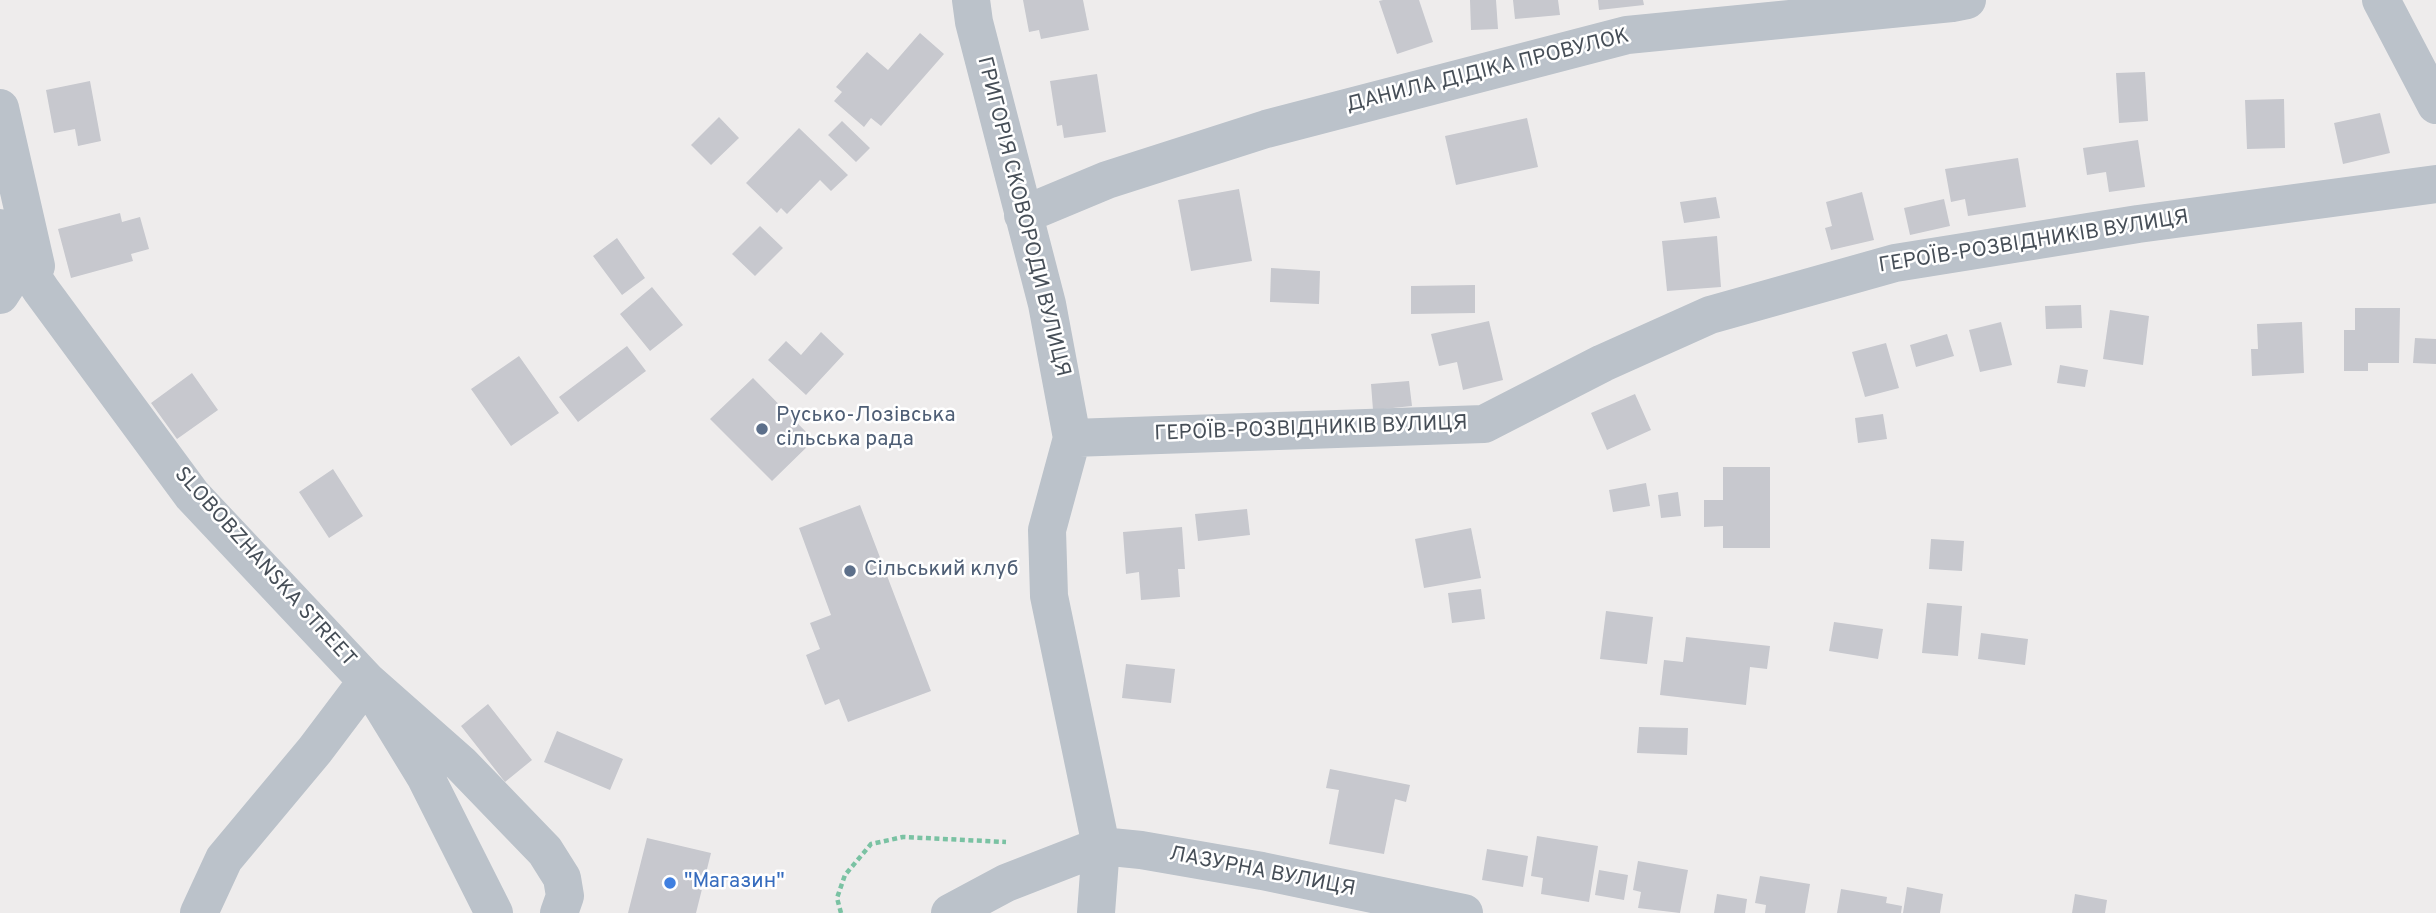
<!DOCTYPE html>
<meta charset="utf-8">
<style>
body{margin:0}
canvas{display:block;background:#eeecec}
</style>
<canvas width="2436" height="913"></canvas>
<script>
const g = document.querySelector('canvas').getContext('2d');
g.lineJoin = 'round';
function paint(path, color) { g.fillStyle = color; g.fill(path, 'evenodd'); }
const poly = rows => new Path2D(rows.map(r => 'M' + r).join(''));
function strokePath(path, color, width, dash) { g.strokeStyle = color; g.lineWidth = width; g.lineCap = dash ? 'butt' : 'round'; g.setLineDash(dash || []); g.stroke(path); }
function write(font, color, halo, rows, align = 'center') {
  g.font = font + ' Overpass,sans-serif'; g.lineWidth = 5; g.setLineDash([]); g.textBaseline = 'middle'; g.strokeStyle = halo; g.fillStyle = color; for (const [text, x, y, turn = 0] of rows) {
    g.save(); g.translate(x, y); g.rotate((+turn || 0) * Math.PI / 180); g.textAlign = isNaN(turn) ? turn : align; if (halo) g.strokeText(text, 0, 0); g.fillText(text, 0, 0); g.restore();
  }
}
paint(poly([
 [1023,0,1083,0,1089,30,1041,39,1039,30,1029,32],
 [1383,0,1419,0,1433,42,1397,54,1379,1],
 [1470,0,1496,0,1498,29,1471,30],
 [1513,0,1558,0,1560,15,1515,19],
 [1598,0,1643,0,1644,5,1599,10],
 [920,33,944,54,881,126,871,118,864,127,834,101,842,92,836,87,867,52,888,70],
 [2145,72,2148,121,2119,123,2116,73],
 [1097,74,1106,132,1064,138,1062,125,1057,126,1050,81],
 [90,81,101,141,78,146,75,129,54,133,46,90],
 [2284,99,2285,148,2247,149,2245,100],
 [2380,113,2390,153,2343,164,2334,123],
 [719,117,739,138,711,165,691,145],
 [1527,118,1538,167,1456,185,1445,136],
 [842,121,870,148,856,162,828,135],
 [799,128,848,175,831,191,820,180,787,214,781,208,777,213,746,183],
 [2138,140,2145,187,2109,192,2106,172,2087,175,2083,148],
 [2018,158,2026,207,1968,216,1965,199,1951,202,1945,169],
 [1239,189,1252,261,1191,271,1178,200],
 [1862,192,1874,240,1831,250,1825,228,1832,226,1826,202],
 [1716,197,1720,218,1684,223,1680,202],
 [1944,199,1950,226,1910,235,1904,208],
 [120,213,122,222,140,217,149,249,131,254,133,261,71,278,58,229],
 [760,226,783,248,755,276,732,254],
 [1717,236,1721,287,1667,291,1662,241],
 [617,238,645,278,622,295,593,256],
 [1271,268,1320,271,1319,304,1270,302],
 [1475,285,1475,313,1411,314,1411,286],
 [652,287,683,325,650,351,620,314],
 [2081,305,2082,328,2046,329,2045,306],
 [2355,308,2400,308,2399,363,2368,363,2368,371,2344,371,2344,330,2355,330],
 [2110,310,2149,316,2143,365,2103,359],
 [1489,321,1503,380,1463,390,1457,362,1439,366,1431,334],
 [2001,322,2012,365,1980,372,1969,330],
 [2302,322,2304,373,2252,376,2251,349,2258,349,2257,324],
 [821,332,844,354,806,395,768,360,786,341,801,355],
 [1947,334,1954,356,1916,367,1910,345],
 [2415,338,2436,339,2436,364,2413,363],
 [1886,343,1899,388,1865,397,1852,352],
 [627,346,646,371,578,422,559,397],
 [519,356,559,413,511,446,471,389],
 [2060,365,2088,370,2085,387,2057,383],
 [192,373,218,410,177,439,151,403],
 [753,378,814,440,772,481,710,419],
 [1409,381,1412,406,1373,410,1371,384],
 [1635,394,1651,430,1607,450,1591,413],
 [1883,414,1887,439,1858,443,1855,418],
 [1723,467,1770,467,1770,548,1723,548,1723,526,1704,527,1704,500,1723,500],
 [333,469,363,516,329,538,299,492],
 [1646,483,1650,506,1613,512,1609,490],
 [1678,492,1681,516,1661,518,1658,495],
 [860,505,931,691,848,722,839,699,825,705,806,655,820,649,810,623,831,615,799,528],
 [1247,509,1250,535,1198,541,1195,514],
 [1182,527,1185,569,1178,569,1180,597,1141,600,1139,572,1126,574,1123,532],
 [1471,528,1481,578,1424,588,1415,539],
 [1931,539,1964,541,1962,571,1929,569],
 [1481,589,1485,619,1452,623,1448,593],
 [1927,603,1962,606,1958,656,1922,653],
 [1606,611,1653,617,1647,664,1600,659],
 [1834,622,1883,629,1878,659,1829,651],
 [1981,633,2028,639,2025,665,1978,659],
 [1686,637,1770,646,1767,669,1750,667,1746,705,1660,695,1664,660,1683,662],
 [1126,664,1175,669,1171,703,1122,698],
 [488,704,532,760,505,782,461,726],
 [1639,727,1688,728,1687,755,1637,753],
 [557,731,623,759,610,790,544,762],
 [1330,769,1410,785,1406,802,1395,799,1384,854,1329,844,1339,790,1326,788],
 [1537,836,1598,846,1589,902,1541,894,1543,878,1531,876],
 [647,838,711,853,696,913,628,913],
 [1487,849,1528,856,1523,887,1482,880],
 [1638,861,1688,870,1680,913,1638,908,1641,892,1633,890],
 [1599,870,1628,875,1624,900,1595,895],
 [1760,876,1810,884,1805,913,1765,913,1766,905,1755,903],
 [1907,887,1943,894,1940,913,1903,913],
 [1841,889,1887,897,1886,903,1902,906,1901,913,1837,913],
 [1717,894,1747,899,1745,913,1714,913],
 [2075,894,2107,900,2105,913,2072,913]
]), '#c7c8ce');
strokePath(poly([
 [841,913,837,898,845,875,871,844,903,837,1006,842]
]), '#7ac2a3', 4.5, [5, 3.5]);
strokePath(poly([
 [971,0,974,22,1047,304,1072,438,1047,530,1049,596,1101,846,1096,913],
 [2381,0,2436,105],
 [0,108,36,266],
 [1023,215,1107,180,1266,129,1627,35,1952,3,1967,0],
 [0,228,41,290,192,495,367,681,461,764,545,851,562,878,565,896,559,913],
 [0,295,22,261],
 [1072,438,1484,424,1603,363,1710,315,1895,263,2138,224,2436,184],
 [199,913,224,859,315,750,367,681,425,776,494,913],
 [950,913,1006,883,1101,846,1141,850,1262,871,1464,913]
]), '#bbc2ca', 38);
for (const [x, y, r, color] of [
 [762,429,7,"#5c6f8a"],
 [850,571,7,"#5c6f8a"],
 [670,883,7,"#3f7fe0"]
]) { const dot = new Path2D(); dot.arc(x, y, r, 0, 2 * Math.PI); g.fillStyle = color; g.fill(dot); strokePath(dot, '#fff', 2.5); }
write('21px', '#464e57', '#fff', [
 ["ДАНИЛА ДІДІКА ПРОВУЛОК",1488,72,-14],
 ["ГРИГОРІЯ СКОВОРОДИ ВУЛИЦЯ",1022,217,76],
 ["ГЕРОЇВ-РОЗВІДНИКІВ ВУЛИЦЯ",2034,243,-9],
 ["ГЕРОЇВ-РОЗВІДНИКІВ ВУЛИЦЯ",1311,430,-2],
 ["SLOBOBZHANSKA STREET",264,568,48],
 ["ЛАЗУРНА ВУЛИЦЯ",1262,873,11]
]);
write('21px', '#4e5e75', '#fff', [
 ["Русько-Лозівська",776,417],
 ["сільська рада",776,441],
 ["Сільський клуб",864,571]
], 'left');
write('21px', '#366cbe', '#fff', [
 ["\"Магазин\"",684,883]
], 'left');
</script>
